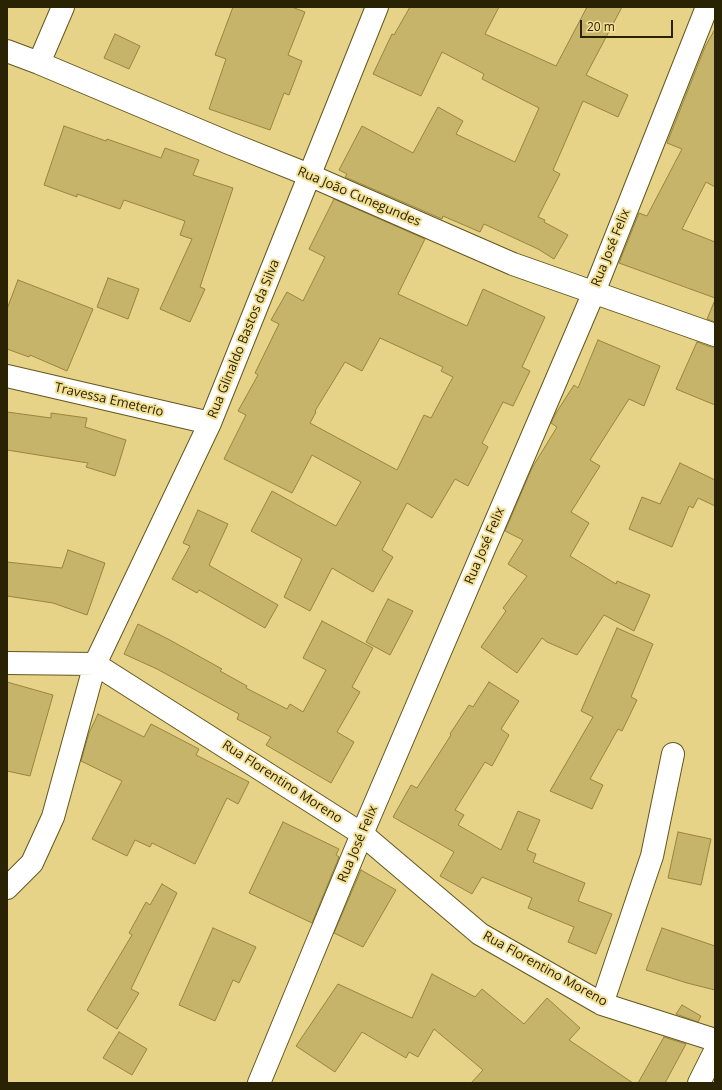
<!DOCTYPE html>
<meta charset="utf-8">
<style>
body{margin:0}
#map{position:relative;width:722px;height:1090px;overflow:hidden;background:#e6d388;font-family:"Open Sans",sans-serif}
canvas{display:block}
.frame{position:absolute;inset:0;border:8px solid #292203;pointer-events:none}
.scale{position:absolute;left:580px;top:20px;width:93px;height:18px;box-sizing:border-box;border:2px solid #292203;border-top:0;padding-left:5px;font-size:12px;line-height:14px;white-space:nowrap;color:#292203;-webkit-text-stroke:3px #f3e095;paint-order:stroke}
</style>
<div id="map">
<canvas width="722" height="1090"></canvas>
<div class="frame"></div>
<div class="scale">20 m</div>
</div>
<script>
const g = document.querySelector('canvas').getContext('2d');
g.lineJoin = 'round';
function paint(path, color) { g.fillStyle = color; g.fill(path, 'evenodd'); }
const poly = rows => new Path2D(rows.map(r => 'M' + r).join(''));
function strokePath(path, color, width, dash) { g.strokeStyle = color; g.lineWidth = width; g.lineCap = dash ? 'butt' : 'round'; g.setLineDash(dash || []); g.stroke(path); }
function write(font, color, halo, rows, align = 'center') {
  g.font = font + ' "Open Sans",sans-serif'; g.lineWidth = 4; g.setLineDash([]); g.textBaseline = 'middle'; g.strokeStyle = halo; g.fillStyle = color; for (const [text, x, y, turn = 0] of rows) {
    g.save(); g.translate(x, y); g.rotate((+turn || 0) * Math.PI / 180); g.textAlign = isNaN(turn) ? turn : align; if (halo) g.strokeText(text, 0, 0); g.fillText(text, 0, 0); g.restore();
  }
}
const building = poly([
 [233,7,292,7,305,12,288,55,302,61,289,95,284,93,270,130,209,109,226,59,215,55,233,7],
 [410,7,499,7,485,34,556,66,587,7,622,7,586,75,628,95,618,117,583,101,553,170,560,174,538,217,545,220,544,222,568,235,554,259,538,249,484,224,480,232,443,216,442,219,345,177,347,174,339,170,362,126,413,153,438,107,463,121,456,134,515,162,539,108,482,79,484,74,442,52,421,96,373,74,392,34,394,35,410,7],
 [715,29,715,187,706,182,682,229,715,242,715,298,619,263,639,213,647,216,682,149,667,143,705,47,715,29],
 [115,34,140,46,129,69,104,58,115,34],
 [64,126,106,141,107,139,161,158,165,148,199,160,193,175,233,188,200,287,205,289,190,322,160,309,192,239,180,235,185,221,124,200,120,209,77,194,77,197,44,185,64,126],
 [334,199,425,239,398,294,467,326,483,289,545,317,522,367,530,371,513,406,503,402,482,443,488,447,468,486,455,479,432,518,407,503,382,550,393,557,373,592,332,568,310,611,284,597,302,559,251,531,272,491,336,526,361,482,312,455,292,493,224,459,246,415,238,411,258,375,255,373,279,324,271,320,287,292,303,301,325,257,309,249,334,199],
 [380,338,443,367,441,371,453,377,431,418,424,415,397,470,310,423,316,412,315,411,345,362,362,371,380,338],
 [108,278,139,289,128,319,97,307,108,278],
 [18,280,93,309,67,371,30,355,29,357,7,349,7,309,18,280],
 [715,300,715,322,707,319,715,300],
 [598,340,660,366,644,406,629,399,590,460,600,466,571,512,589,523,570,556,616,584,617,581,650,595,634,631,604,615,577,655,547,642,542,638,517,673,481,647,506,611,503,608,527,576,508,564,523,540,505,531,532,468,557,427,551,423,556,413,574,385,578,388,598,340],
 [697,342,711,347,715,347,715,405,676,389,697,342],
 [7,412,51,418,51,413,87,418,85,427,126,440,115,476,86,467,88,463,7,450,7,412],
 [680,463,715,480,715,506,698,498,693,508,689,506,672,547,629,529,642,497,660,504,680,463],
 [198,510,228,524,209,565,212,567,278,605,265,628,199,590,197,593,172,579,190,546,183,543,198,510],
 [68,550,105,563,87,615,53,603,7,596,7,562,62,568,68,550],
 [388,599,413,611,390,655,366,642,388,599],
 [322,621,373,648,352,687,360,692,337,732,354,742,331,783,266,745,271,737,237,719,239,714,157,669,124,654,138,624,168,639,222,669,220,671,247,686,246,688,287,709,290,704,303,712,326,670,303,658,322,621],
 [617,628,653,644,631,697,637,700,622,731,618,729,590,779,603,785,592,809,550,791,593,717,581,711,617,628],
 [7,682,53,695,30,776,7,771,7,682],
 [489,682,519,701,501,729,509,735,492,766,485,762,455,810,464,815,458,825,501,850,518,811,540,820,527,850,536,854,533,862,585,883,578,901,612,914,596,954,568,942,574,927,528,908,532,898,482,877,472,894,440,876,454,852,393,817,411,785,417,788,451,735,450,734,469,705,473,707,489,682],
 [98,714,144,737,151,724,199,749,196,755,249,782,238,804,227,798,195,864,152,843,150,847,135,840,127,856,92,839,122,781,81,761,89,733,98,714],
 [283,822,339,849,336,855,339,857,312,923,249,893,283,822],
 [678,832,711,839,701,885,668,878,678,832],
 [361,870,396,890,363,947,334,933,361,870],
 [162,884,177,893,131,989,139,993,117,1029,87,1010,132,935,129,933,146,902,150,905,162,884],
 [213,928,256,947,239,983,233,980,215,1021,179,1005,213,928],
 [662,928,715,946,715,990,687,983,646,970,662,928],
 [432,974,475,997,482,989,524,1024,547,998,580,1028,569,1040,633,1083,471,1083,483,1070,434,1029,418,1057,409,1052,406,1058,362,1032,335,1072,296,1046,338,984,412,1018,432,974],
 [682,1005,701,1016,698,1022,676,1014,682,1005],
 [119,1032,147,1049,132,1075,103,1058,119,1032],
 [664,1037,686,1044,665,1083,638,1083,664,1037]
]);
paint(building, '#c7b46b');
strokePath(building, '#98853b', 1);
const minor = poly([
 [7,51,39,63,229,143,309,175,513,264,715,335],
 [39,63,63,7],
 [7,376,210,423],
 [7,663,95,664],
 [95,664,362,834,480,934,602,1004,715,1040],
 [7,888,32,863,53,817,95,664,210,423,377,7],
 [602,1004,652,856,673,754],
 [259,1083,362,834,594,292,707,7],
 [699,1083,715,1051]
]);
strokePath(minor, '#64571e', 24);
strokePath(minor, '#fff', 22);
write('13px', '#292203', '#f3e095', [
 ["Rua João Cunegundes",359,197,23],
 ["Rua José Felix",611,248,-68],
 ["Rua Glinaldo Bastos da Silva",244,339,-68],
 ["Travessa Emeterio",109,400,13],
 ["Rua José Felix",485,546,-67],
 ["Rua Florentino Moreno",282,782,33],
 ["Rua José Felix",358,844,-67],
 ["Rua Florentino Moreno",545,969,29]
]);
</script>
